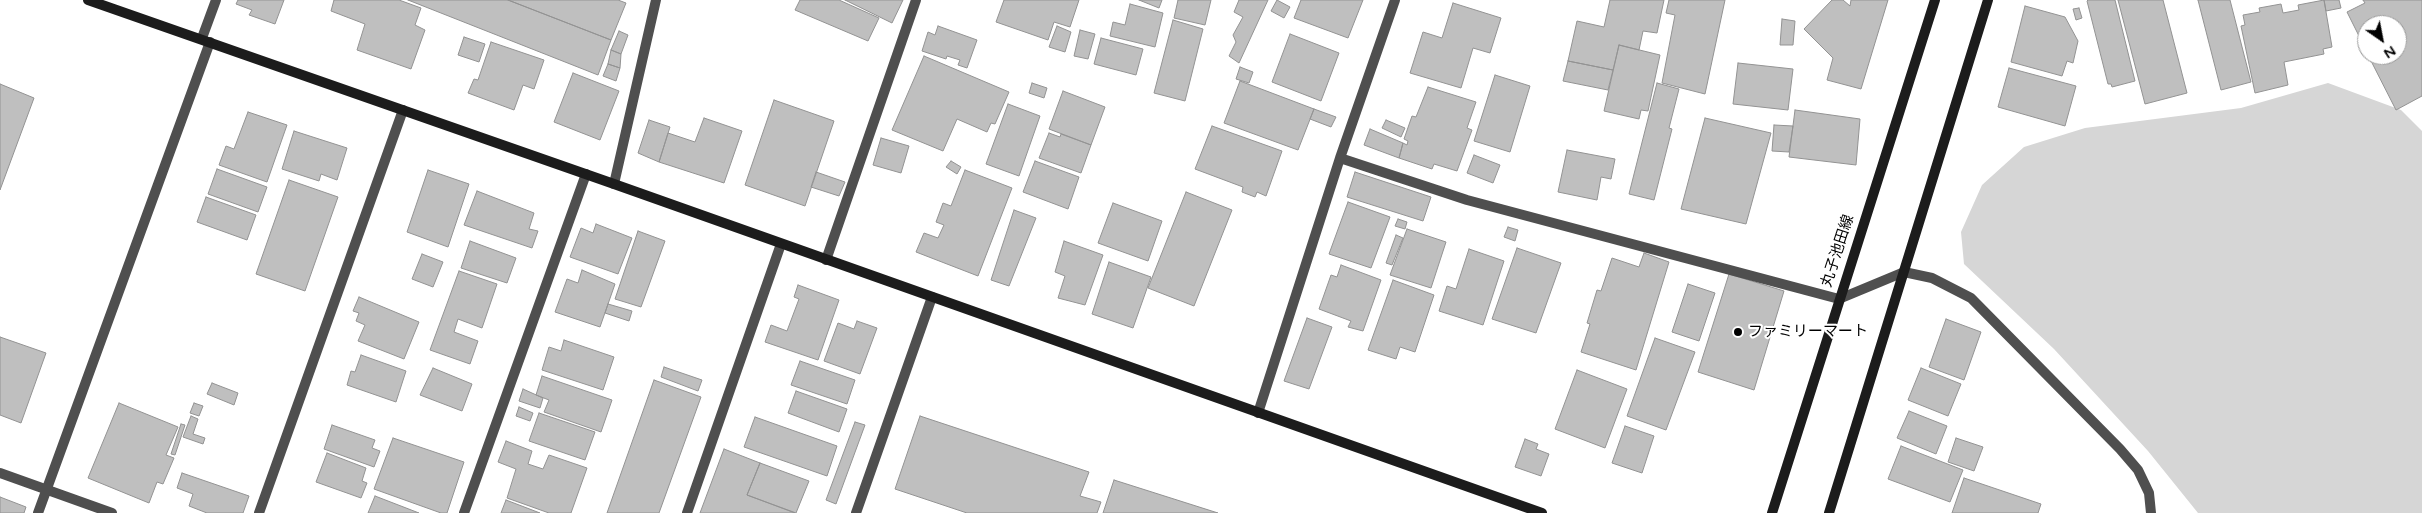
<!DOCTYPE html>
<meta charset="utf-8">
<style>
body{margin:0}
#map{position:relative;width:2422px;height:513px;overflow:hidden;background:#fff;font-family:"Varela Round",sans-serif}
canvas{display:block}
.north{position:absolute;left:2357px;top:15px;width:50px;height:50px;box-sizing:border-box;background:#fff;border:1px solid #999;border-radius:50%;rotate:147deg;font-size:14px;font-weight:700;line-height:20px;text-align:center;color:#000}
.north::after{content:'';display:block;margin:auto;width:18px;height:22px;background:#000;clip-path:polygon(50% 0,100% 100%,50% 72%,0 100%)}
</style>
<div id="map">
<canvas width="2422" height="513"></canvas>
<div class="north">N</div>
</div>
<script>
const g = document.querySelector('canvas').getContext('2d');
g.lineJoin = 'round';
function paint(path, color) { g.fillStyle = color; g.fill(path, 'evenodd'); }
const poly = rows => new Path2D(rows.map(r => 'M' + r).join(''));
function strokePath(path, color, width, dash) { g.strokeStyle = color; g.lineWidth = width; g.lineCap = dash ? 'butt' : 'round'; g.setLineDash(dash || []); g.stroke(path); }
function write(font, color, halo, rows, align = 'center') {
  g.font = font + ' "Varela Round","Noto Sans JP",sans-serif'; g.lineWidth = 4; g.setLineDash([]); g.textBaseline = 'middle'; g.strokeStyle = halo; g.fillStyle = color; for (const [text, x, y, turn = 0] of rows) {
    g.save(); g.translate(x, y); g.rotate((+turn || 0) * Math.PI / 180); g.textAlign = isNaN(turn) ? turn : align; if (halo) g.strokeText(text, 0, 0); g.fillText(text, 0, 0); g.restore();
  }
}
paint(poly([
 [2328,83,2401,110,2422,131,2422,513,2198,513,2148,451,2054,349,1964,264,1961,232,1982,185,2024,147,2085,128,2241,108]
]), '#d6d6d6');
const building = poly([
 [238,0,284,0,275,24,249,15,252,10,236,4,238,0],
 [334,0,399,0,421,8,415,25,425,30,411,69,357,50,365,24,331,11,334,0],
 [408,0,508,0,611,40,598,75,408,0],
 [508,0,618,0,626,3,611,40,508,0],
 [800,0,839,0,879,18,868,41,795,10,800,0],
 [845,0,903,0,892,23,845,0],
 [1004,0,1079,0,1070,27,1054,22,1048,40,996,22,1004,0],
 [1139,0,1162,0,1159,8,1139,0],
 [1178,0,1211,0,1205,25,1174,18,1178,0],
 [1239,0,1268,0,1239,63,1229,56,1236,42,1233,35,1243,17,1234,12,1239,0],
 [1277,0,1290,7,1284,18,1271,11,1277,0],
 [1301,0,1363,0,1348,38,1294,18,1301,0],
 [1610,0,1664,0,1657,33,1643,31,1639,50,1619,45,1613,70,1568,61,1577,21,1604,27,1610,0],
 [1669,0,1725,0,1705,94,1662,83,1675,15,1666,13,1669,0],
 [1832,0,1843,0,1850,6,1851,0,1888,0,1861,89,1827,80,1833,58,1804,29,1832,0],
 [2088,0,2115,0,2135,81,2112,87,2111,84,2108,84,2087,1,2088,0],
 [2118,0,2163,0,2187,93,2145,104,2118,0],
 [2198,0,2230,0,2251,82,2221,90,2198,0],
 [2324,0,2332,47,2323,49,2324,54,2284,62,2288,85,2255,93,2241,26,2245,25,2243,15,2260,12,2259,8,2281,4,2283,13,2299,10,2298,5,2324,0],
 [2324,0,2339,0,2341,8,2326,11,2324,0],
 [2363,0,2422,0,2422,96,2396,110,2368,55,2397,55,2397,25,2367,25,2367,52,2347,12,2365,3,2363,0],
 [1453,3,1501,18,1490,53,1473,48,1461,88,1410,73,1423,32,1442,38,1453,3],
 [1130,4,1163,13,1155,47,1110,36,1113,22,1125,25,1130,4],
 [2025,6,2065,17,2078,41,2073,63,2067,61,2062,76,2011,62,2025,6],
 [2079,8,2082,18,2076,20,2073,9,2079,8],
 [1782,19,1795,21,1793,45,1780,45,1782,19],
 [1173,20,1203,29,1185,101,1154,93,1173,20],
 [938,26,977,40,967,68,958,65,960,60,947,56,946,59,922,51,928,32,935,35,938,26],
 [1057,26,1071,32,1065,52,1049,47,1057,26],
 [1080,30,1095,34,1088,59,1074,56,1080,30],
 [619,31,628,35,621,54,611,50,619,31],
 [1290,34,1339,53,1321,101,1272,82,1290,34],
 [464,37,485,44,479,62,458,55,464,37],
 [1101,38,1143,49,1136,75,1094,64,1101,38],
 [491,42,544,60,534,89,523,85,514,110,468,93,474,79,478,80,491,42],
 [1619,45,1660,55,1648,111,1641,110,1639,119,1604,111,1619,45],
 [611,50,621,54,620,68,608,64,611,50],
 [924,56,1009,92,995,124,991,123,987,132,957,119,943,151,892,130,924,56],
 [1568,61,1613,70,1608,90,1563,81,1568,61],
 [1738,63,1793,69,1788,110,1733,104,1738,63],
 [608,64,620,68,616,81,603,76,608,64],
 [1240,67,1253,72,1249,83,1236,79,1240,67],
 [2009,68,2076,86,2065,126,1998,107,2009,68],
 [573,73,619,91,600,140,554,122,573,73],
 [1495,75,1530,86,1510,152,1474,141,1495,75],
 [1240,81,1314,109,1298,150,1224,123,1240,81],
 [1032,83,1047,88,1044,98,1029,93,1032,83],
 [1657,83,1679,89,1669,128,1672,129,1654,200,1629,194,1657,83],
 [0,84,34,98,0,190,0,84],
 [1428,87,1476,102,1467,128,1472,130,1457,171,1434,164,1432,169,1399,158,1403,143,1407,145,1408,141,1404,139,1412,116,1416,117,1428,87],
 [1063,91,1105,107,1091,145,1049,129,1063,91],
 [774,100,834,121,805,206,745,185,774,100],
 [1008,104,1040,116,1019,176,986,164,1008,104],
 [1314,109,1336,117,1331,127,1310,119,1314,109],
 [1795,110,1860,119,1856,165,1789,157,1795,110],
 [248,112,287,125,267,182,219,165,226,146,234,149,248,112],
 [704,118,742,131,724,183,659,162,668,133,695,142,704,118],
 [1705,118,1771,133,1746,224,1681,209,1705,118],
 [649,120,670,127,659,162,638,153,649,120],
 [1386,120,1405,128,1401,137,1382,128,1386,120],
 [1774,125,1793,126,1789,152,1772,151,1774,125],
 [1212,126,1282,151,1266,196,1257,192,1255,197,1242,192,1243,187,1195,169,1212,126],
 [1370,129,1403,143,1399,158,1364,145,1370,129],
 [294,131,347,148,337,180,321,174,319,181,282,169,294,131],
 [1049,133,1060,137,1061,134,1091,145,1081,173,1039,158,1049,133],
 [881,138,909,146,901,173,873,165,881,138],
 [1567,150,1615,159,1611,179,1601,177,1597,200,1558,192,1567,150],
 [1474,155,1500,165,1493,183,1467,173,1474,155],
 [951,161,961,167,957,174,946,167,951,161],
 [1035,161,1079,177,1068,209,1023,192,1035,161],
 [217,169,267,187,258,212,208,194,217,169],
 [428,170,469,184,448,247,407,232,428,170],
 [965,170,1012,188,978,276,916,252,924,233,938,238,944,225,936,222,943,203,951,206,965,170],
 [816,172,845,182,839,196,811,187,816,172],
 [1355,172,1431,197,1423,221,1347,197,1355,172],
 [289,180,338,197,305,291,256,274,289,180],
 [477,191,534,213,529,229,538,231,532,248,464,225,477,191],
 [1186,192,1232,210,1194,306,1148,288,1186,192],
 [206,197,256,215,247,240,197,222,206,197],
 [1348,202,1390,217,1371,268,1329,254,1348,202],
 [1113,203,1162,221,1148,261,1098,243,1113,203],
 [1014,210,1036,218,1009,286,991,280,1014,210],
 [1398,219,1407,222,1405,229,1395,226,1398,219],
 [596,224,632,238,618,274,570,257,581,228,593,233,596,224],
 [1508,227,1518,230,1515,241,1504,237,1508,227],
 [1407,229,1446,242,1431,288,1390,275,1407,229],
 [638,231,665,241,641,307,615,299,638,231],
 [1396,235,1403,238,1392,265,1386,263,1396,235],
 [470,241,516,258,507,283,461,268,470,241],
 [1064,241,1103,255,1085,305,1058,298,1065,276,1055,272,1064,241],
 [1517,248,1561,263,1536,333,1492,319,1517,248],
 [1469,249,1504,261,1483,325,1439,311,1447,286,1456,289,1469,249],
 [1644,253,1669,262,1636,370,1581,352,1590,324,1587,323,1597,290,1601,291,1612,258,1639,267,1644,253],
 [422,254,443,262,433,287,412,279,422,254],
 [1109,262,1151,277,1133,328,1092,314,1109,262],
 [1341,265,1381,280,1363,331,1348,327,1351,321,1319,309,1331,275,1337,277,1341,265],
 [582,270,615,284,600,327,555,312,567,279,578,283,582,270],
 [459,271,497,284,482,328,458,319,454,332,478,341,470,364,430,350,459,271],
 [1729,274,1784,291,1754,390,1698,372,1729,274],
 [1393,280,1434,295,1415,352,1400,347,1396,359,1368,350,1393,280],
 [1688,284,1715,293,1699,341,1672,332,1688,284],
 [798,285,839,300,818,360,765,342,771,325,787,331,799,299,794,297,798,285],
 [359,297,419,322,404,359,358,341,365,325,356,321,359,313,353,311,359,297],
 [608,304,632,311,629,321,605,313,608,304],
 [1307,318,1332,327,1309,389,1284,381,1307,318],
 [1946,319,1981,332,1964,380,1929,367,1946,319],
 [857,321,877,328,860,374,824,361,838,323,854,329,857,321],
 [0,337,46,353,21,423,0,415,0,337],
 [1655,338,1695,352,1666,430,1627,416,1655,338],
 [564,340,614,357,603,390,542,370,549,347,561,351,564,340],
 [361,355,406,371,396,402,347,385,351,371,355,372,361,355],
 [800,361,855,380,847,404,791,385,800,361],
 [664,367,702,380,698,391,661,377,664,367],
 [433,368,472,384,462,411,420,395,433,368],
 [1921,368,1961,384,1948,416,1908,400,1921,368],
 [1577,370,1627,389,1605,448,1555,429,1577,370],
 [542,376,612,400,601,432,544,412,549,400,536,395,542,376],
 [654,380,701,397,659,513,607,513,654,380],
 [212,383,238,393,234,405,207,394,212,383],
 [523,389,543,398,540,408,519,401,523,389],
 [796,391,847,409,839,432,788,413,796,391],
 [119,403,178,427,166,455,174,458,163,484,157,482,149,503,88,478,119,403],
 [194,403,203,406,199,416,190,413,194,403],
 [519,407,533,413,530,421,516,416,519,407],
 [1909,411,1947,426,1936,454,1897,438,1909,411],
 [539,413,595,432,585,460,529,441,539,413],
 [191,416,198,419,193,434,205,438,203,444,183,437,191,416],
 [920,416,1089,472,1080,496,1101,502,1097,513,967,513,895,489,920,416],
 [755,417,837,446,827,476,744,447,755,417],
 [855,422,865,425,836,504,826,500,855,422],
 [181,424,185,425,175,455,171,454,181,424],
 [332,425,375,440,372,448,380,451,374,467,324,449,332,425],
 [1625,426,1654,436,1642,473,1612,463,1625,426],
 [393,438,464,462,447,513,441,513,374,489,393,438],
 [1956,438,1983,447,1974,471,1948,462,1956,438],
 [1525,439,1538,444,1536,449,1549,454,1541,476,1515,467,1525,439],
 [506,441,532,451,528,464,543,469,549,455,587,468,571,513,549,513,507,498,516,469,498,462,506,441],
 [1901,446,1963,470,1950,502,1888,479,1901,446],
 [724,449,760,463,747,495,795,513,700,513,724,449],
 [327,453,366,468,362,481,367,483,361,498,316,482,327,453],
 [760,463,809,481,796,513,747,495,760,463],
 [182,473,249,496,243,513,207,513,189,506,193,494,177,488,182,473],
 [1964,478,2041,504,2038,513,1952,513,1964,478],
 [1114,480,1218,513,1103,513,1114,480],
 [375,496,419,513,368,513,375,496],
 [0,497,26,507,24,513,0,513,0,497],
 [506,500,540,513,501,513,506,500]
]);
paint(building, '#bfbfbf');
strokePath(building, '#939393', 1);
strokePath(poly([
 [202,38,216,0],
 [1340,158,1467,200,1839,299,1904,272,1932,278,1971,298,2120,449,2138,470,2149,493,2151,513],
 [614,184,656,0],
 [826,260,916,0],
 [1258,413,1340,158,1395,0],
 [0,473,112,513],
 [38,513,210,42],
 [259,513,403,110],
 [464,513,586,174],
 [687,513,781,244],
 [856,513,932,297]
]), '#4f4f4f', 10);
strokePath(poly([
 [88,0,614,184,1542,513],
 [1772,513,1935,0],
 [1829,513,1988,0]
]), '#1c1c1c', 10);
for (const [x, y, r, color] of [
 [1738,332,5,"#000"]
]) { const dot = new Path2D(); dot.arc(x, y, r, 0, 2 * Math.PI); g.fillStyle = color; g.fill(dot); strokePath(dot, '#fff', 2); }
write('15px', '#000', '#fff', [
 ["丸子池田線",1838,251,-72]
]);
write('15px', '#000', '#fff', [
 ["ファミリーマート",1748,332]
], 'left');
</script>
